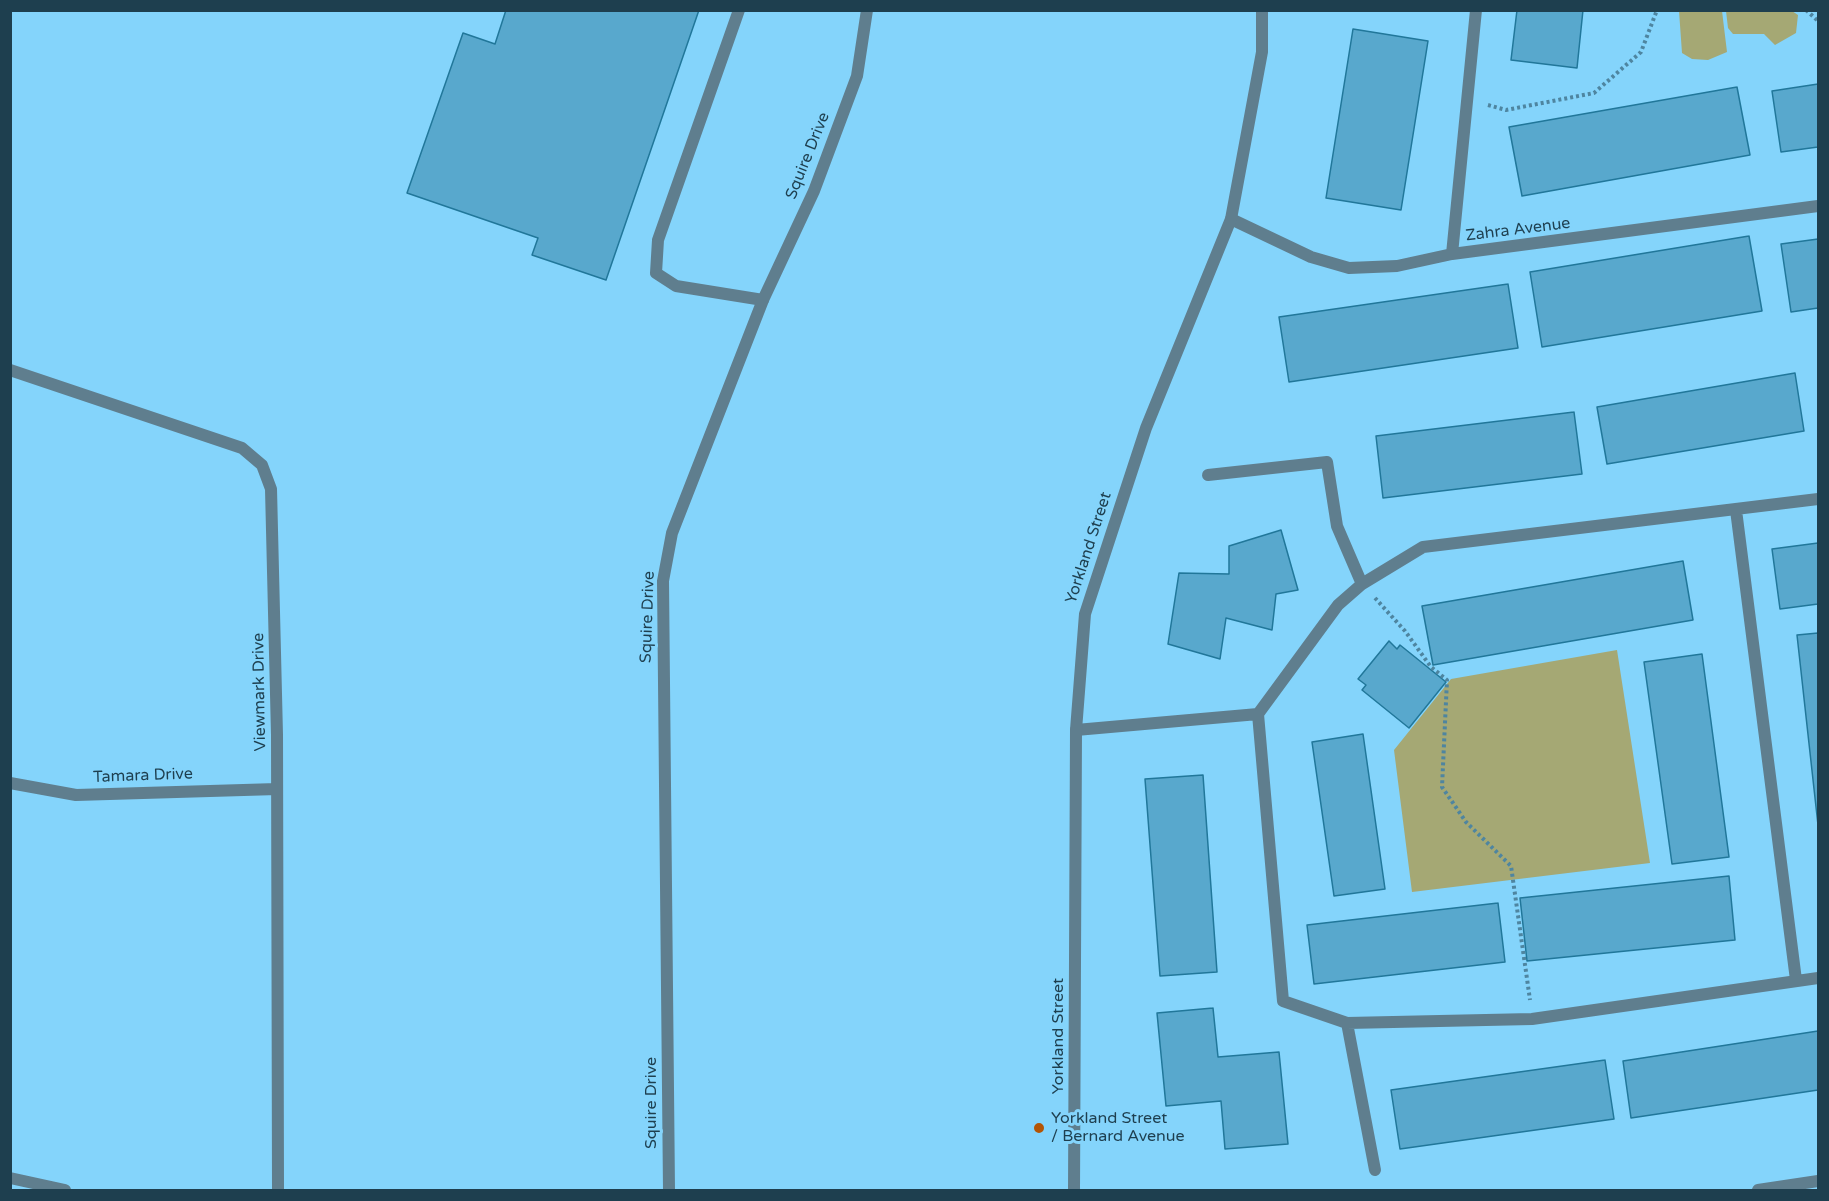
<!DOCTYPE html>
<style>
body{margin:0}
#map{position:relative;width:1829px;height:1201px;overflow:hidden;background:#84d4fb;font-family:"Varela Round",sans-serif}
canvas{display:block}
.frame{position:absolute;inset:0;border:12px solid #1e3f4f;pointer-events:none}
</style>
<div id="map">
<canvas width="1829" height="1201"></canvas>
<div class="frame"></div>
</div>
<script>
const g = document.querySelector('canvas').getContext('2d');
g.lineJoin = 'round';
function paint(path, color) { g.fillStyle = color; g.fill(path, 'evenodd'); }
const poly = rows => new Path2D(rows.map(r => 'M' + r).join(''));
function strokePath(path, color, width, dash) { g.strokeStyle = color; g.lineWidth = width; g.lineCap = dash ? 'butt' : 'round'; g.setLineDash(dash || []); g.stroke(path); }
function write(font, color, halo, rows, align = 'center') {
  g.font = font + ' "Varela Round",sans-serif'; g.lineWidth = 6; g.setLineDash([]); g.textBaseline = 'middle'; g.strokeStyle = halo; g.fillStyle = color; for (const [text, x, y, turn = 0] of rows) {
    g.save(); g.translate(x, y); g.rotate((+turn || 0) * Math.PI / 180); g.textAlign = isNaN(turn) ? turn : align; if (halo) g.strokeText(text, 0, 0); g.fillText(text, 0, 0); g.restore();
  }
}
paint(poly([
 [1679,11,1722,11,1727,52,1708,60,1692,59,1682,53],
 [1726,11,1792,11,1798,15,1796,33,1775,45,1764,34,1733,34,1728,28],
 [1617,650,1650,863,1412,892,1394,750,1451,679]
]), '#a5a874');
const building = poly([
 [506,10,699,10,606,280,532,255,538,238,407,193,463,33,495,44,506,10],
 [1517,10,1583,10,1577,68,1511,60,1517,10],
 [1353,29,1428,41,1401,210,1326,198,1353,29],
 [1818,84,1818,147,1781,152,1772,91,1818,84],
 [1737,87,1750,155,1522,196,1509,127,1737,87],
 [1749,236,1762,311,1542,347,1530,272,1749,236],
 [1818,239,1818,308,1791,312,1781,244,1818,239],
 [1508,284,1518,348,1289,382,1279,317,1508,284],
 [1795,373,1804,431,1607,464,1597,407,1795,373],
 [1574,412,1582,474,1383,498,1376,436,1574,412],
 [1281,530,1298,590,1276,594,1272,630,1226,618,1220,659,1168,644,1179,573,1229,574,1229,546,1281,530],
 [1818,543,1818,604,1780,609,1772,549,1818,543],
 [1683,561,1693,620,1433,665,1422,606,1683,561],
 [1818,633,1818,825,1797,635,1818,633],
 [1389,641,1397,649,1400,645,1446,682,1409,728,1362,690,1366,685,1358,679,1389,641],
 [1702,654,1729,857,1672,864,1644,662,1702,654],
 [1363,734,1385,889,1334,896,1312,742,1363,734],
 [1203,775,1217,972,1160,976,1145,779,1203,775],
 [1729,876,1735,940,1527,961,1520,898,1729,876],
 [1498,903,1505,962,1314,984,1307,925,1498,903],
 [1213,1008,1218,1057,1279,1052,1288,1144,1225,1149,1221,1101,1166,1106,1157,1013,1213,1008],
 [1818,1031,1818,1090,1631,1118,1623,1061,1818,1031],
 [1605,1060,1614,1119,1400,1149,1391,1090,1605,1060]
]);
paint(building, '#58a8cd');
strokePath(building, '#21779a', 1.5);
strokePath(poly([
 [1806,10,1818,21],
 [1488,105,1506,110,1594,93,1641,52,1657,10],
 [1375,598,1405,631,1431,667,1447,680,1442,787,1466,822,1511,866,1530,1000]
]), '#4e85a0', 4, [3, 3]);
strokePath(poly([
 [739,10,658,240,656,273,676,286,763,300],
 [1208,475,1327,462,1337,526,1362,584],
 [1818,499,1423,547,1362,584,1338,605,1258,714,1283,1001,1347,1023,1532,1019,1818,978],
 [1736,510,1796,980],
 [1076,730,1258,714],
 [1347,1023,1375,1170]
]), '#5f7e8e', 12);
strokePath(poly([
 [1231,219,1311,257,1349,268,1397,266,1452,254,1818,206],
 [1452,254,1476,10],
 [10,370,242,448,262,465,271,489,277,735,278,1190],
 [10,783,76,795,277,789],
 [669,1190,663,581,672,533,763,300,814,191,857,76,867,10]
]), '#5f7e8e', 12);
strokePath(poly([
 [10,1178,65,1190],
 [1074,1190,1076,730,1085,614,1146,428,1231,219,1262,52,1262,10],
 [1758,1190,1818,1181]
]), '#5f7e8e', 12);
for (const [x, y, r, color] of [
 [1039,1128,6,"#b35404"]
]) { const dot = new Path2D(); dot.arc(x, y, r, 0, 2 * Math.PI); g.fillStyle = color; g.fill(dot); strokePath(dot, '#84d4fb', 2); }
write('16px', '#1e3f4f', '#84d4fb', [
 ["Squire Drive",808,156,-68],
 ["Zahra Avenue",1518,230,-7],
 ["Yorkland Street",1089,548,-72],
 ["Squire Drive",648,617,-88],
 ["Viewmark Drive",260,692,-91],
 ["Tamara Drive",143,776,-2],
 ["Yorkland Street",1059,1036,-90],
 ["Squire Drive",652,1103,-90]
]);
write('16px', '#1e3f4f', '#84d4fb', [
 ["Yorkland Street",1051,1119],
 ["/ Bernard Avenue",1051,1137]
], 'left');
</script>
